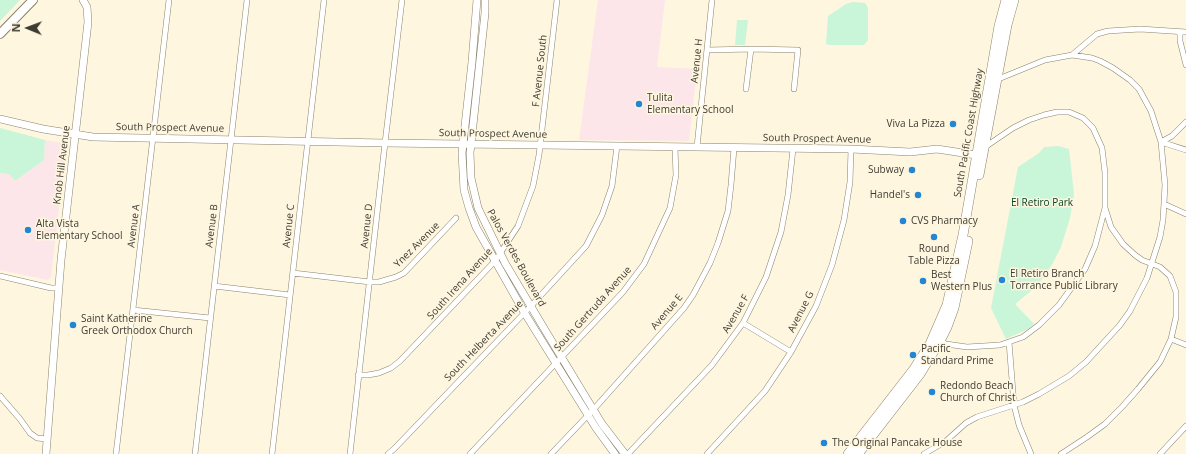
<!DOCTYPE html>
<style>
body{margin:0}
#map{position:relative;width:1186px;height:454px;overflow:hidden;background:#fef6df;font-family:"Open Sans",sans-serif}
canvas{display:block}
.north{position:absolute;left:8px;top:8px;width:40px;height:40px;-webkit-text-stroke:3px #fef6df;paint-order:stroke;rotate:271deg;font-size:11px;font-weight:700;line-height:16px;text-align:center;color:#3e3b32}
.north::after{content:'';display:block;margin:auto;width:14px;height:18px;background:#3e3b32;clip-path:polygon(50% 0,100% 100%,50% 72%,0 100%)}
</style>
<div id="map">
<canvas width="1186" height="454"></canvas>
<div class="north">N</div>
</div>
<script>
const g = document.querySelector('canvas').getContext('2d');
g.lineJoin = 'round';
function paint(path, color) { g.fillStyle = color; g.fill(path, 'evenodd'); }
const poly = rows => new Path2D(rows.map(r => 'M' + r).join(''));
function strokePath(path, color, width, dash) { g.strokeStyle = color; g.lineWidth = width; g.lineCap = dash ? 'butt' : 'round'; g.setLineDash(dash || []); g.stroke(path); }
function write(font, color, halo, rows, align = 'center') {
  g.font = font + ' "Open Sans",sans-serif'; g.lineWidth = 3; g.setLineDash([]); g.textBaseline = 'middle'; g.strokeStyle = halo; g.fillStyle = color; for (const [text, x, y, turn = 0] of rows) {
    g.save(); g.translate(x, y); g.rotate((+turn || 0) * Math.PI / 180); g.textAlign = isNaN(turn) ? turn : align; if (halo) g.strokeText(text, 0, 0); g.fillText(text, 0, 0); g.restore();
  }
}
paint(poly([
 [598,0,665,0,657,67,697,69,689,141,579,140],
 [45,140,63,143,66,147,51,277,48,280,0,270,0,173,9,174,15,181,44,160]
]), '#fce6ea');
paint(poly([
 [0,0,20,0,0,21],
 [853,2,865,3,868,8,868,40,864,45,829,45,826,44,828,16,846,4],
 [737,20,748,20,745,45,735,45],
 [0,128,45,140,44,160,15,181,9,174,0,173],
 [1058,146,1069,149,1074,194,1070,218,1061,247,1053,263,1037,286,1015,304,1034,324,1028,329,1006,339,991,308,1018,167,1039,153,1044,147]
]), '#c9f5d8');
const street = poly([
 [1180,32,1180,41,1186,65],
 [708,50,751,49,798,50,794,89],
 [1072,55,1097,34,1108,31,1140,29,1186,32],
 [746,89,751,49],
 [1161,142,1172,136,1186,122],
 [1161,142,1186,150],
 [697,147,712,0],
 [1164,204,1186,214],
 [293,273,370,282,379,282,396,277,404,273,456,218],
 [0,276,51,288,58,288],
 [214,286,290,295],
 [133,310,210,318],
 [743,323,791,352],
 [1171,339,1186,345],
 [939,341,946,344,967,347,1000,345,1023,337,1039,325,1059,305,1085,269,1095,246,1105,208,1105,173,1102,148,1093,128,1083,118,1069,112,1057,112,1044,115,1029,120,1013,128,985,147],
 [1009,342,1014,405,1019,425,1031,454],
 [358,375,368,375,379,373,391,368,400,361,495,261,518,226,533,186,539,155,557,0],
 [0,396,20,419,30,433,37,438,47,439],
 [116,454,169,0],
 [195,454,247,0],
 [272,454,324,0],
 [350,454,385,143,402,0],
 [388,454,394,449,531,306,586,246,602,215,612,186,617,146],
 [470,454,623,292,644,264,670,208,676,175,675,148],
 [551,454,594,409,684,308,693,295,710,263,718,243,728,211,731,185,734,148],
 [628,454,712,365,743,323,766,277,781,232,788,195,793,149],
 [707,454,765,391,791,352,816,306,832,265,844,220,850,182,851,149],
 [924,454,946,441,966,423,977,417,1023,402,1039,394,1069,376,1086,362,1120,325,1130,311,1147,278,1160,237,1163,220,1165,185,1161,142,1151,111,1139,89,1130,80,1113,68,1100,61,1092,58,1072,55,1045,60,996,80],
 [1061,454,1087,437,1105,424,1122,407,1138,389,1160,362,1171,339,1176,317,1176,292,1170,276,1160,267,1142,260,1135,255,1123,244,1111,227,1105,208],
 [1160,454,1186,426]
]);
const secondary = poly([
 [477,0,472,62,462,153,464,190,469,208,476,227,524,312,596,428,615,454],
 [485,0,485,13,470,153,471,178,478,208,505,263,545,330,602,424,625,454],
 [0,119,43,129,93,137,385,143,851,149,910,152,937,149,976,155,980,151],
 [46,454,61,260,88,22,87,7,83,0]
]);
const primary = poly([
 [0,34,33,0]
]);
const highway = poly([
 [979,175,1007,25,1014,0],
 [848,454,914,369,930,344,947,305,963,235,999,26,1006,0],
 [858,454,920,374,940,341,947,327,954,308,968,241]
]);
strokePath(street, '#89826d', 6);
strokePath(secondary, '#89826d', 8);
strokePath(primary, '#89826d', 10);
strokePath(highway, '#89826d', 10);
strokePath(street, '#fff', 5);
strokePath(secondary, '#fff', 7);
strokePath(primary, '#fff', 8);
strokePath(highway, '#fff', 9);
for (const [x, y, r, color] of [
 [639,104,4,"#2485d1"],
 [953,124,4,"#2485d1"],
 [912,170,4,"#2485d1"],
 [918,195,4,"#2485d1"],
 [903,221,4,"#2485d1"],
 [28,230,4,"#2485d1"],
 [934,237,4,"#2485d1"],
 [1002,280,4,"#2485d1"],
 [923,281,4,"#2485d1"],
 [73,325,4,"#2485d1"],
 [913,355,4,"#2485d1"],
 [932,392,4,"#2485d1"],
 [824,443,4,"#2485d1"]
]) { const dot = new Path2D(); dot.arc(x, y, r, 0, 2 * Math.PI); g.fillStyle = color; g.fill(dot); strokePath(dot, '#fef6df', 1.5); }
write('10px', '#3e3b32', '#fef6df', [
 ["Avenue H",697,61,-84],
 ["F Avenue South",540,71,-84],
 ["South Prospect Avenue",170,128,1],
 ["South Pacific Coast Highway",969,133,-80],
 ["South Prospect Avenue",493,134,1],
 ["South Prospect Avenue",817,139,1],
 ["Knob Hill Avenue",62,165,-83],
 ["Avenue A",134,226,-83],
 ["Avenue B",212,226,-83],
 ["Avenue C",289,226,-84],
 ["Avenue D",367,226,-84],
 ["Ynez Avenue",417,245,-45],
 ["Palos Verdes Boulevard",516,258,61],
 ["South Irena Avenue",460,284,-48],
 ["South Gertruda Avenue",593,309,-48],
 ["Avenue E",667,312,-50],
 ["Avenue G",801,312,-63],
 ["Avenue F",736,314,-60],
 ["South Helberta Avenue",484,341,-46]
]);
write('10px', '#3e3b32', '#fef6df', [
 ["Tulita",647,98],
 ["Elementary School",647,110],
 ["Viva La Pizza",945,124,"right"],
 ["Subway",904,170,"right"],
 ["Handel's",910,195,"right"],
 ["CVS Pharmacy",911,221],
 ["Alta Vista",36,224],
 ["Elementary School",36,236],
 ["Round",934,249,"center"],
 ["Table Pizza",934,261,"center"],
 ["El Retiro Branch",1010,274],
 ["Torrance Public Library",1010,286],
 ["Best",931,275],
 ["Western Plus",931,287],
 ["Saint Katherine",81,319],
 ["Greek Orthodox Church",81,331],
 ["Pacific",921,349],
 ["Standard Prime",921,361],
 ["Redondo Beach",940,386],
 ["Church of Christ",940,398],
 ["The Original Pancake House",832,443]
], 'left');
write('10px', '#044224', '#fef6df', [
 ["El Retiro Park",1042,203]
]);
</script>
